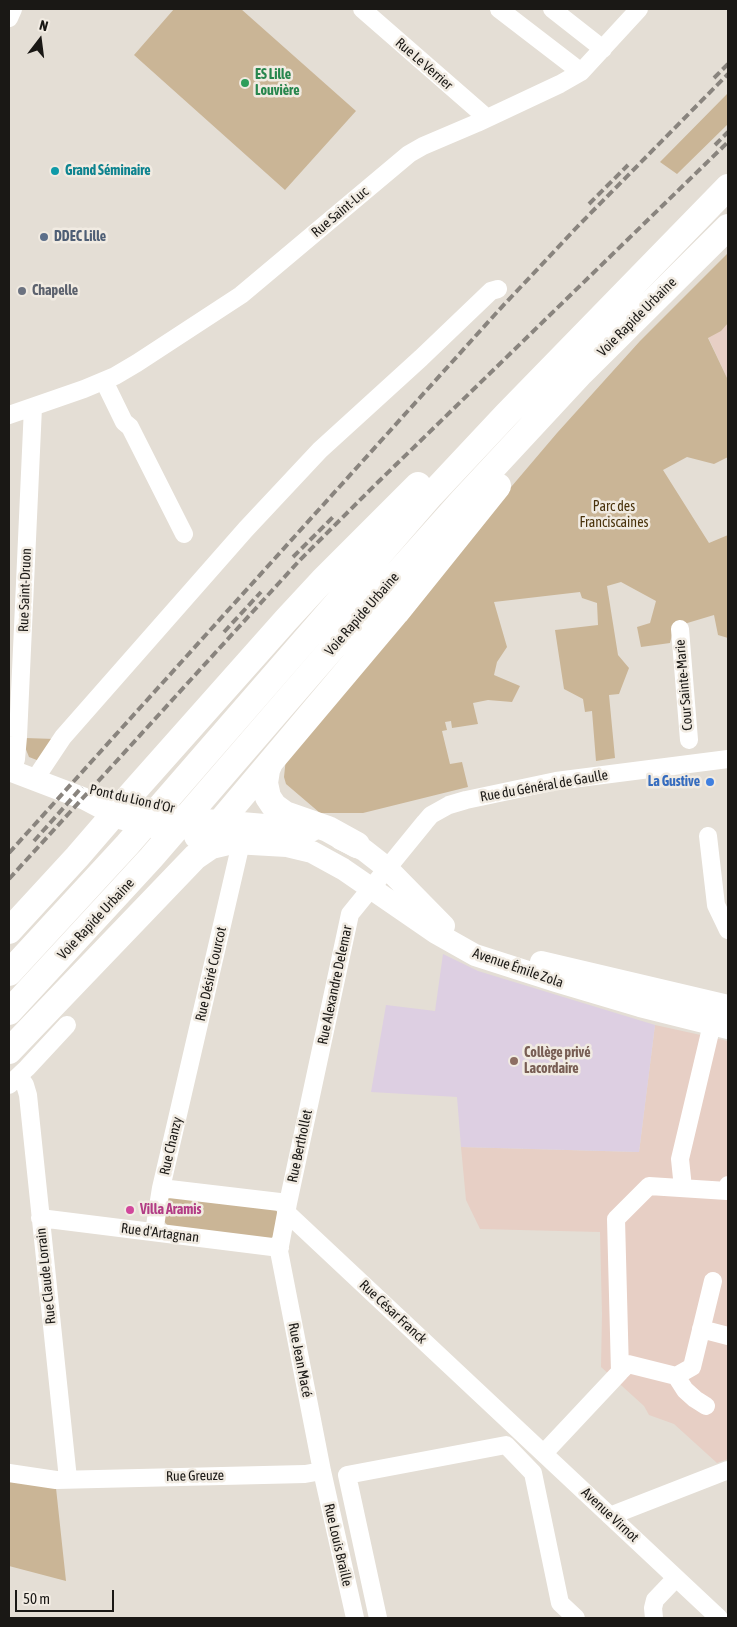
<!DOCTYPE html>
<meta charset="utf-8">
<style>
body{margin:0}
#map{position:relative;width:737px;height:1627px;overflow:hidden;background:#e4ded5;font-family:"Asap Condensed",sans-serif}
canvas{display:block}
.frame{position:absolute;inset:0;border:10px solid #1a1815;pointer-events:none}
.north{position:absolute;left:15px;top:15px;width:50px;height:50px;-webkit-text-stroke:4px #f1ebe2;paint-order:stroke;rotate:15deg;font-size:14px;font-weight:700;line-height:20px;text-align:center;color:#1a1815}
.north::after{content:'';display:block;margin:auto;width:18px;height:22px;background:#1a1815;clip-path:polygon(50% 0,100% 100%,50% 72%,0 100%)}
.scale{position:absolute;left:15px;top:1590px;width:99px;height:22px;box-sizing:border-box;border:2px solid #1a1815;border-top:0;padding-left:6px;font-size:15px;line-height:18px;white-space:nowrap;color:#1a1815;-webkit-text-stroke:4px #f1ebe2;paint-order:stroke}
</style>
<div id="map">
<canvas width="737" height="1627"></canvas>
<div class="frame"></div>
<div class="north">N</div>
<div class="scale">50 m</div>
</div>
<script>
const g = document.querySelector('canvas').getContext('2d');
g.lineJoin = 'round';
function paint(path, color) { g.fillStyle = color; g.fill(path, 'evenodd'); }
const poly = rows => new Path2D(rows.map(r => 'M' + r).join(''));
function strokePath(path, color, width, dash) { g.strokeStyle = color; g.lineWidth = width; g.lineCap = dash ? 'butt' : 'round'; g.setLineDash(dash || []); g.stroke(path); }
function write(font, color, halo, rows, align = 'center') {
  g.font = font + ' "Asap Condensed",sans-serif'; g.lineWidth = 5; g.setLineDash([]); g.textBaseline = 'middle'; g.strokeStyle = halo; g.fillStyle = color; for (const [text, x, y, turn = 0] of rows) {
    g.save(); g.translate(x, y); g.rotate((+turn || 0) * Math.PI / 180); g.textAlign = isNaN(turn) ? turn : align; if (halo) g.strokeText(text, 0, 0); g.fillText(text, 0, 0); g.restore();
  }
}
paint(poly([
 [728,310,728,380,708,337],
 [655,1025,728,1041,728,1459,717,1463,674,1424,649,1415,644,1406,601,1367,602,1314,600,1232,480,1229,466,1200,461,1147,639,1152]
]), '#e7cfc5');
paint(poly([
 [443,954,478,971,655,1025,639,1152,461,1147,457,1097,371,1092,386,1005,435,1011]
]), '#ddcfe2');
paint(poly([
 [174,9,241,9,356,111,285,190,134,55],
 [728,93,728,124,677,174,660,162],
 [728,253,728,323,721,331,708,338,728,380,728,457,714,464,687,457,663,470,709,543,728,535,728,638,718,635,714,615,674,627,670,643,641,647,637,627,650,623,656,601,621,582,607,586,618,655,629,668,619,694,609,695,615,758,596,761,592,711,585,712,583,699,564,689,555,630,598,625,597,603,582,598,580,592,494,602,507,647,497,662,494,675,520,686,512,702,488,700,473,703,478,724,452,728,451,721,445,722,447,730,442,731,450,764,462,762,468,787,363,813,320,813,286,784,284,777,286,758,449,560,557,433,640,341],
 [25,738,55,739,42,762,29,757,25,747],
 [168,1197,275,1209,278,1213,274,1236,270,1239,168,1226,163,1220],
 [9,1479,56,1488,66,1581,9,1566]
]), '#cab596');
strokePath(poly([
 [362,9,487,118],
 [499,9,581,72],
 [552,9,603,49],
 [9,18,13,9],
 [104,381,124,422,130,427,184,534],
 [9,415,84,389,115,376,137,363,241,295,409,154,423,146,477,123,560,84,581,72,639,9],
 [680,629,689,740],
 [12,772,16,759,18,737,33,407],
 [39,773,63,737,246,529,320,450,421,358,491,291,498,289],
 [708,836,716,905,728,930],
 [19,1076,25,1085,28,1095,68,1479],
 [9,1085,27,1068,67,1025],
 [161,1188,288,1203],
 [683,1188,680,1159,712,1024],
 [286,1212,719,1618],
 [40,1218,280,1248],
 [154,1232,161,1188,241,843],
 [701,1329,728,1336],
 [620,1372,628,1364,676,1376,685,1390,695,1399,706,1406],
 [676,1376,692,1367,713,1281],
 [544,1453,620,1372,616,1219,649,1186,727,1191,728,1185],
 [9,1473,56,1480,305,1474,322,1471],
 [610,1516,728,1470],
 [355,1618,322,1471,279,1251,288,1203,350,914,425,822,431,815,449,805,466,800,556,781,728,759],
 [378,1618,347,1475,506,1445,533,1473,560,1603,576,1618],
 [654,1618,653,1608,655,1600,676,1578]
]), '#fff', 18);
strokePath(poly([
 [9,770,85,799,123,819,160,829],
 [139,810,193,819,289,827,311,831],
 [211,839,234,843,287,846,312,852,343,869,436,933,475,955,556,981,640,1006,728,1028],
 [341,839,364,850,387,868,444,926],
 [541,962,728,1006]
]), '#fff', 22);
strokePath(poly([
 [270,763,267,770,265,783,268,797,274,806,285,814,328,829,357,845],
 [197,836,212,829,220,822,396,613,498,486],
 [9,931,77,857,134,791,286,620,322,581,418,485],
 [9,973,127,845,431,495,506,415,728,187],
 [9,1012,151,858,387,585,462,501,581,373,728,227],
 [9,1051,195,857,211,846,228,842]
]), '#fff', 26);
strokePath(poly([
 [714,78,728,64],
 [715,145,728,132],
 [589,204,628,165],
 [293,557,334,516],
 [224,632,261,592],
 [34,841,82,787],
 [9,853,499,310,578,226,728,74],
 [9,879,299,561,374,486,728,142]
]), '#89847e', 4, [8, 4]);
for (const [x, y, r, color] of [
 [245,83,5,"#2e9e5b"],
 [55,171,5,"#0f9aa8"],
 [44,237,5,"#5c6f8a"],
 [22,291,5,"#6b7280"],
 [710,782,5,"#3f7fe0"],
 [514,1061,5,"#8d6e63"],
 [130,1210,5,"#d1479c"]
]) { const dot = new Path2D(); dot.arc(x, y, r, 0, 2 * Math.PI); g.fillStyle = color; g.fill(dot); strokePath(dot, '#f1ebe2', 2); }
write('14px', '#1a1815', '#f1ebe2', [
 ["Rue Le Verrier",424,64,41],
 ["Rue Saint-Luc",340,212,-40],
 ["Voie Rapide Urbaine",637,317,-45],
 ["Rue Saint-Druon",25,590,-88],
 ["Voie Rapide Urbaine",362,614,-49],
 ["Cour Sainte-Marie",684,685,-95],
 ["Rue du Général de Gaulle",544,786,-10],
 ["Pont du Lion d'Or",132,799,13],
 ["Voie Rapide Urbaine",96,919,-47],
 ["Avenue Émile Zola",518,968,19],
 ["Rue Désiré Courcot",211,974,-77],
 ["Rue Alexandre Delemar",335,985,-78],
 ["Rue Chanzy",171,1146,-77],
 ["Rue Berthollet",300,1146,-78],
 ["Rue d'Artagnan",160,1233,7],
 ["Rue Claude Lorrain",46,1276,-96],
 ["Rue César Franck",393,1312,43],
 ["Rue Jean Macé",300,1360,79],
 ["Rue Greuze",195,1476,-1],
 ["Avenue Virnot",610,1515,43],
 ["Rue Louis Braille",338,1545,77]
]);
write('bold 14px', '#27864d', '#f1ebe2', [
 ["ES Lille",255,75],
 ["Louvière",255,91]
], 'left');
write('bold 14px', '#0d838f', '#f1ebe2', [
 ["Grand Séminaire",65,171]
], 'left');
write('bold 14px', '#4e5e75', '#f1ebe2', [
 ["DDEC Lille",54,237]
], 'left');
write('bold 14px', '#5b616d', '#f1ebe2', [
 ["Chapelle",32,291]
], 'left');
write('14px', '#49320b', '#f1ebe2', [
 ["Parc des",614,507],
 ["Franciscaines",614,523]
]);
write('bold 14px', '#366cbe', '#f1ebe2', [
 ["La Gustive",700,782]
], 'right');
write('bold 14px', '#785e54', '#f1ebe2', [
 ["Collège privé",524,1053],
 ["Lacordaire",524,1069]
], 'left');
write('bold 14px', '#b23c85', '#f1ebe2', [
 ["Villa Aramis",140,1210]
], 'left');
</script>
